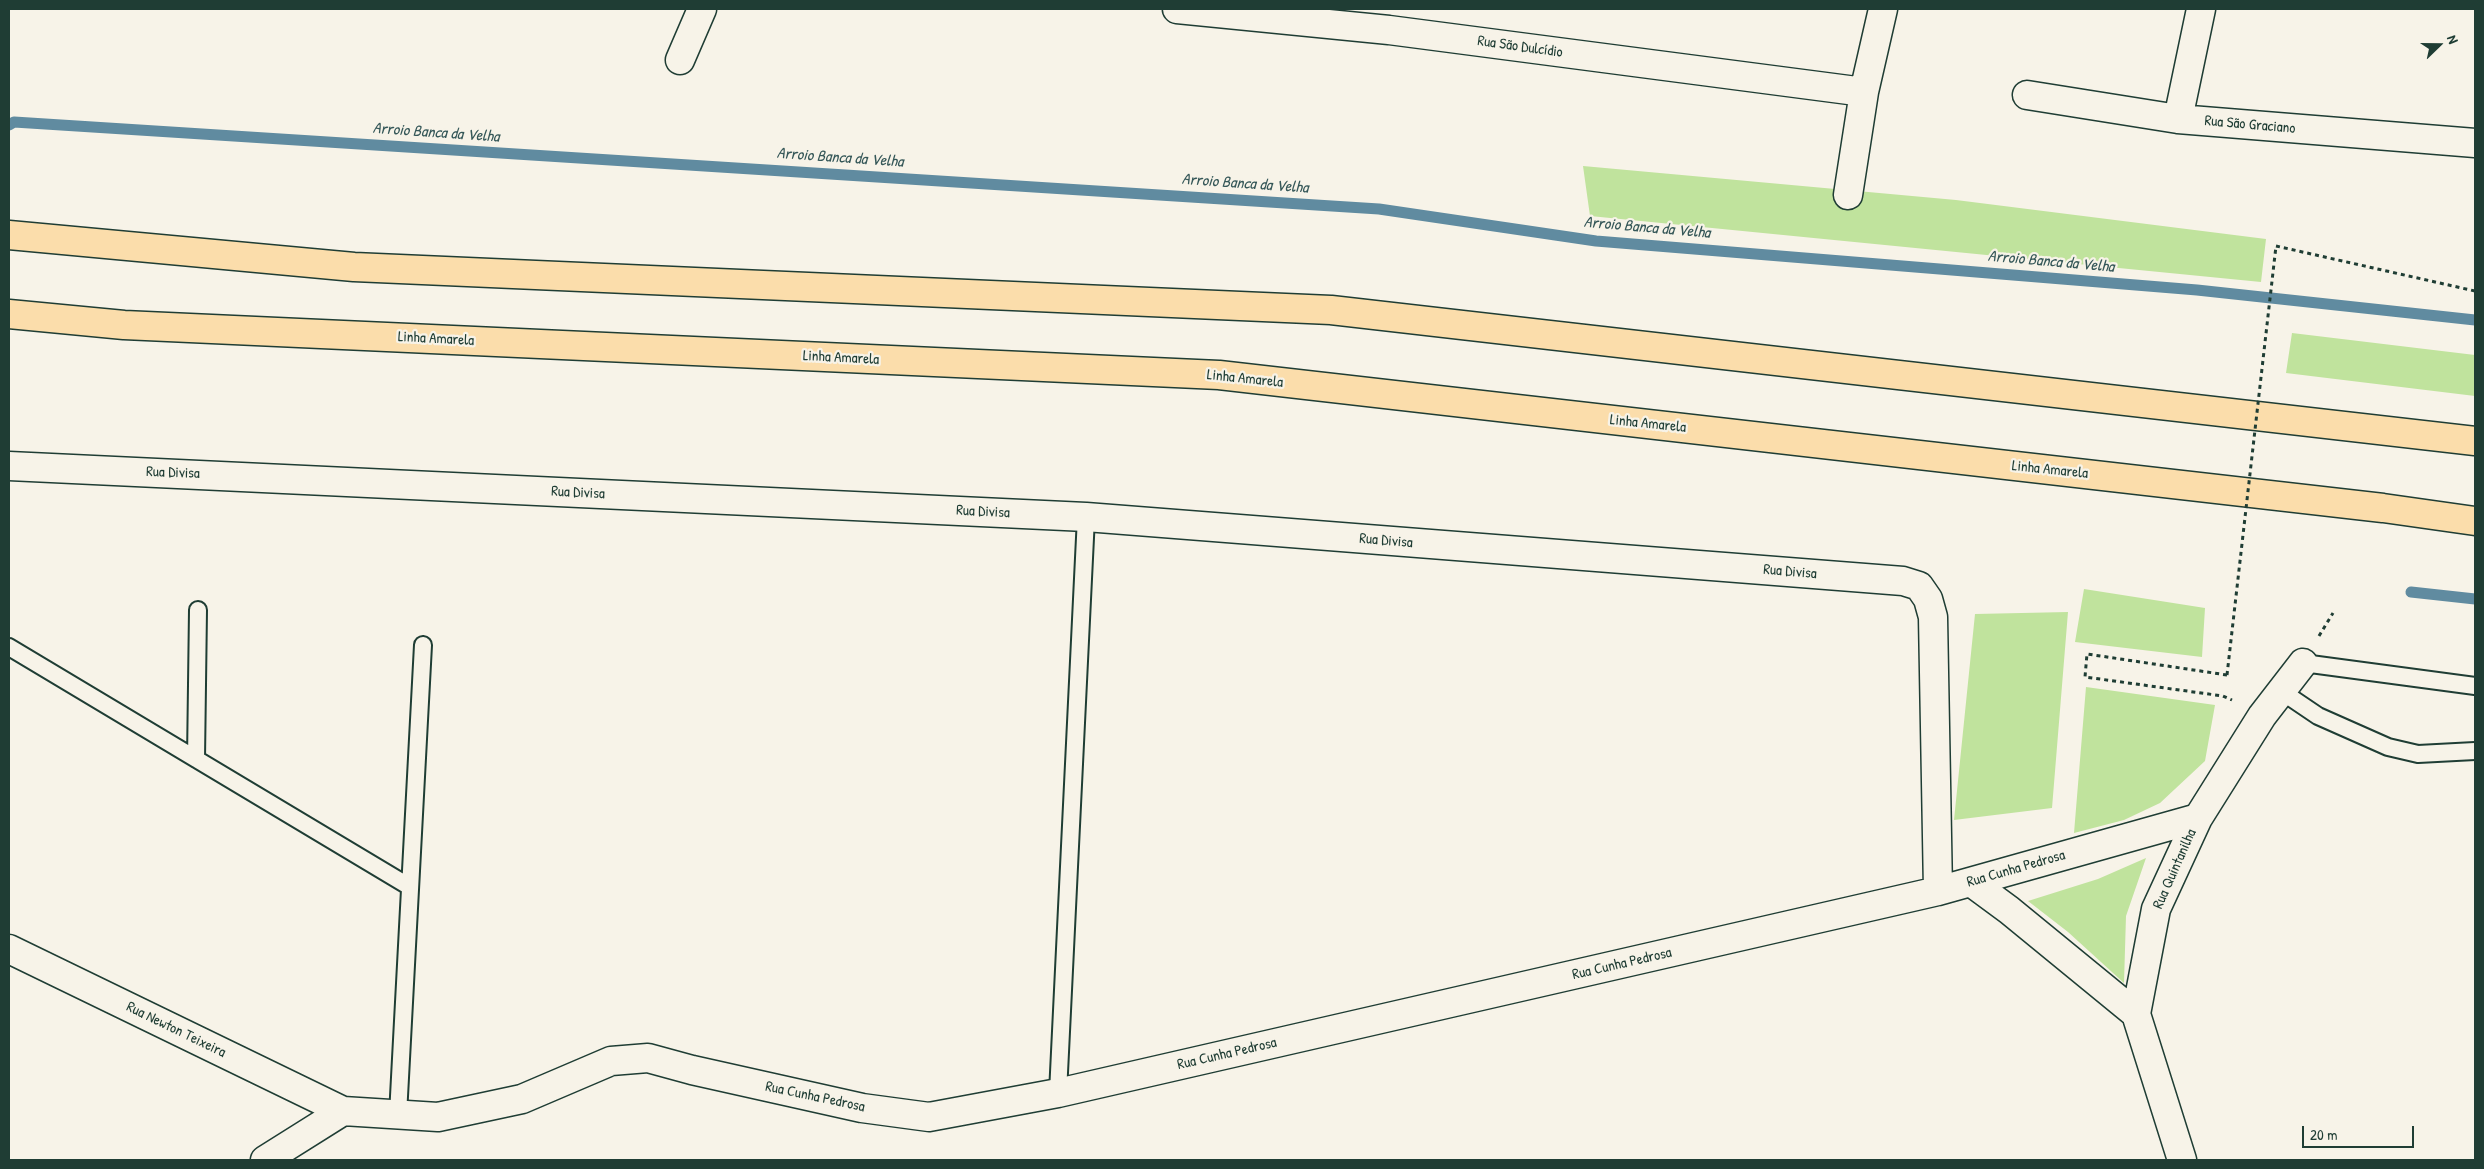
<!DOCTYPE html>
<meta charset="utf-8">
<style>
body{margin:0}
#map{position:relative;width:2484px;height:1169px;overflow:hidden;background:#f7f3e8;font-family:"Patrick Hand",sans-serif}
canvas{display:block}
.frame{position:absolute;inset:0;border:10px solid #1f3d34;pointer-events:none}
.north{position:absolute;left:2414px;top:20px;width:50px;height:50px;-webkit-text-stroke:4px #f7f3e8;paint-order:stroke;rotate:68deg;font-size:14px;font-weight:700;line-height:20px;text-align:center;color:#1f3d34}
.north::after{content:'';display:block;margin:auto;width:18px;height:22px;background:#1f3d34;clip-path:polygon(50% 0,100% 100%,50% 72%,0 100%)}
.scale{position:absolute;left:2302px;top:1126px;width:112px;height:22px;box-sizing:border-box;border:2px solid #1f3d34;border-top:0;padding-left:6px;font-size:15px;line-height:18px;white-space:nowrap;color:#1f3d34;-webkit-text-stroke:4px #f7f3e8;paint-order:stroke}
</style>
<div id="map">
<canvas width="2484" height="1169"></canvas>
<div class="frame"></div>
<div class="north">N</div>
<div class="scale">20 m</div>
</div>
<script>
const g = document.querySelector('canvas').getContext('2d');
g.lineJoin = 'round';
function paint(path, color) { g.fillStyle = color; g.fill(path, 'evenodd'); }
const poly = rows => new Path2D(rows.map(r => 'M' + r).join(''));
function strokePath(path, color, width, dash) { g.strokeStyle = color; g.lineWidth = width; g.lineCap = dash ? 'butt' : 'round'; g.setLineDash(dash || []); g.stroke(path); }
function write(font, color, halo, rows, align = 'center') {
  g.font = font + ' "Patrick Hand",sans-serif'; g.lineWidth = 4.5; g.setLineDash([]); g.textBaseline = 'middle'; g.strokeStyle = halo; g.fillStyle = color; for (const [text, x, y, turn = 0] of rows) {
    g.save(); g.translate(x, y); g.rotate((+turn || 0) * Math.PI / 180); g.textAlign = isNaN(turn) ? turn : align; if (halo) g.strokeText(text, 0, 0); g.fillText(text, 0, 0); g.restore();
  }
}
paint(poly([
 [1583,166,1956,200,2266,239,2261,282,1590,216],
 [2292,333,2475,355,2475,396,2286,373],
 [2084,589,2205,608,2202,657,2075,642],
 [2068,612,2052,808,1954,820,1975,614],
 [2086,687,2215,705,2205,761,2160,803,2124,820,2074,833],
 [2146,858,2126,916,2124,983,2068,932,2028,901,2098,879]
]), '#c0e39d');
strokePath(poly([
 [9,125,14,122,1379,209,1596,241,2197,290,2475,320],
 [2411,592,2475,599]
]), '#608ba0', 11);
const service = poly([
 [9,647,410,887],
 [2303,663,2475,686],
 [2281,691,2318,716,2388,747,2418,754,2475,751],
 [196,759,198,610],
 [1058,1093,1086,517],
 [398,1115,423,645]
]);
const minor = poly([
 [1177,9,1389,30,1864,92],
 [680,60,702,9],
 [2027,95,2178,119,2475,143],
 [2178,119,2201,9],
 [1848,195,1864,92,1883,9],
 [9,466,1086,517,1903,581,1919,586,1928,599,1933,617,1938,891],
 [1971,882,2009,910,2136,1014],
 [9,949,343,1111],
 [265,1160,343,1111,438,1117,522,1099,611,1061,648,1058,692,1070,862,1108,929,1117,1058,1093,1938,891,2198,818],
 [2182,1160,2136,1014,2156,909,2198,818,2262,716,2303,663]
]);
const motorway = poly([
 [9,235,354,267,1331,310,2475,441],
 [9,314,124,325,1219,375,2383,508,2475,521]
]);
strokePath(service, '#1f3d34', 20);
strokePath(minor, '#1f3d34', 31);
strokePath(motorway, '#1f3d34', 31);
strokePath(poly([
 [2276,246,2475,291],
 [2319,636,2333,613],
 [2227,675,2087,654,2085,677,2223,696,2232,700]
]), '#1f3d34', 3, [4, 4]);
strokePath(service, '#f7f3e8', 16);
strokePath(minor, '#f7f3e8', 28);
strokePath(motorway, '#fbddab', 28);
strokePath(poly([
 [2227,675,2276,246]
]), '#1f3d34', 3, [4, 4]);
write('15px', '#1f3d34', '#f7f3e8', [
 ["Rua São Dulcídio",1520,47,8],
 ["Rua São Graciano",2250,125,5],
 ["Linha Amarela",436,339,3],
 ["Linha Amarela",841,358,3],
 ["Linha Amarela",1245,379,6],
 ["Linha Amarela",1648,424,6],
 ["Linha Amarela",2050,470,6],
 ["Rua Divisa",173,473,2],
 ["Rua Divisa",578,493,3],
 ["Rua Divisa",983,512,3],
 ["Rua Divisa",1386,541,5],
 ["Rua Divisa",1790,572,5],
 ["Rua Cunha Pedrosa",2016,869,-16],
 ["Rua Quintanilha",2175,869,-66],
 ["Rua Cunha Pedrosa",1622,964,-13],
 ["Rua Newton Teixeira",176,1030,26],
 ["Rua Cunha Pedrosa",1227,1054,-13],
 ["Rua Cunha Pedrosa",815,1097,12]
]);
write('italic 16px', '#355758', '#f7f3e8', [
 ["Arroio Banca da Velha",436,133,4],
 ["Arroio Banca da Velha",840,158,4],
 ["Arroio Banca da Velha",1245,184,4],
 ["Arroio Banca da Velha",1647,228,5],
 ["Arroio Banca da Velha",2051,262,5]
]);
</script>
